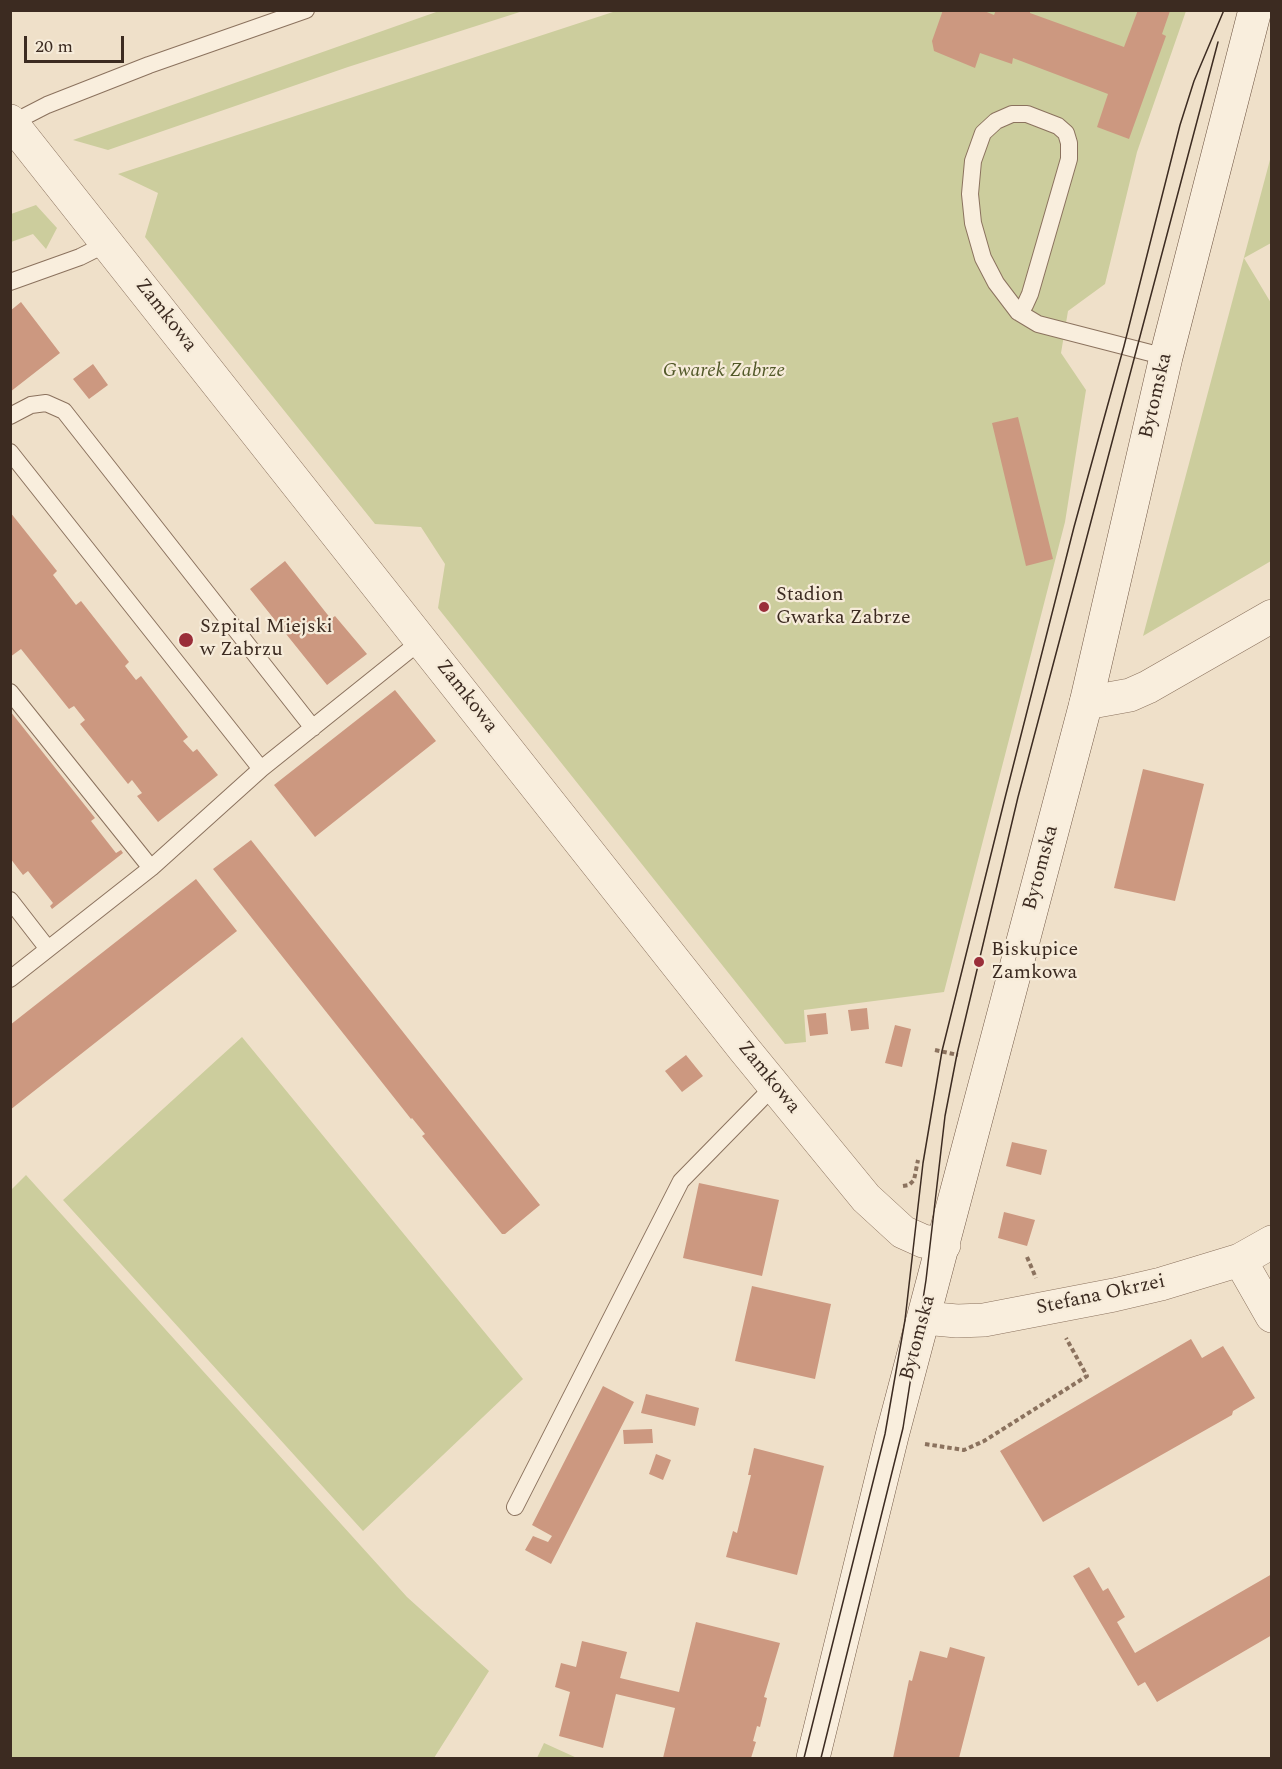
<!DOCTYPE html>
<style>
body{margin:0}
#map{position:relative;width:1282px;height:1769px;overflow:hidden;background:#efe0c9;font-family:Spectral,serif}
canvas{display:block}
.frame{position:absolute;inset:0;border:12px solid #3c2b21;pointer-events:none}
.scale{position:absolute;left:24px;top:36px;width:100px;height:27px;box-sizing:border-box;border:3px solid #3c2b21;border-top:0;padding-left:8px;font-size:18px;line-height:21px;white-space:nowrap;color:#3c2b21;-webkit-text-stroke:4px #f6ebd9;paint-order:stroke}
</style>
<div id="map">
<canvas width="1282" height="1769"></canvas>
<div class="frame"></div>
<div class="scale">20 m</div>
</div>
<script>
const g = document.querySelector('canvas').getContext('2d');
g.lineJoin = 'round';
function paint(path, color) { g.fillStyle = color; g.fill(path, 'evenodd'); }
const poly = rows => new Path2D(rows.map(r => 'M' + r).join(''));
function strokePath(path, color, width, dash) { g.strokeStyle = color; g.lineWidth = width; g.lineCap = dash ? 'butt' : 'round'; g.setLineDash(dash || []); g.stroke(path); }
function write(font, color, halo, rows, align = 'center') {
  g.font = font + ' Spectral,serif'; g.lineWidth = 4.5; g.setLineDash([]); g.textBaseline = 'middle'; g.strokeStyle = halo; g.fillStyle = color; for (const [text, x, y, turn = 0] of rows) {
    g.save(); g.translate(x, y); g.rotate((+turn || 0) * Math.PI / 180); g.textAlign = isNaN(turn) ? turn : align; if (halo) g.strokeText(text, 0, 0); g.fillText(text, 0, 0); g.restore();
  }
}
paint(poly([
 [439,11,523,11,348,67,108,150,73,140],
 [616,11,1186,11,1137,152,1105,284,1068,311,1061,353,1086,390,1065,522,944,992,804,1010,806,1042,785,1044,438,608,445,564,421,527,375,524,145,237,158,193,118,174],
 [1271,156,1271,243,1244,258,1271,303,1271,561,1143,636],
 [36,205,57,228,46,249,33,234,11,242,11,214],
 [242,1037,523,1379,363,1531,63,1200],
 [26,1175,407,1597,489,1671,434,1758,11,1758,10,1191],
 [544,1743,577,1758,537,1758]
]), '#cccd9d');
paint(poly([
 [943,10,982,10,994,15,996,10,1030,10,1030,13,1124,47,1138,10,1170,11,1162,34,1166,36,1129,139,1097,127,1108,94,1013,58,1012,64,980,53,975,68,934,51,932,41],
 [21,302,60,353,10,392,10,311],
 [93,364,108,385,89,399,73,379],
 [1018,417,1053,559,1026,566,992,423],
 [10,512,57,571,53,575,76,605,81,601,129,662,125,666,136,680,141,676,188,737,183,741,193,752,197,749,218,775,158,822,137,796,142,793,132,780,128,784,80,724,85,720,74,706,69,709,21,649,10,657],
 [285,561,331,619,335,616,367,654,327,685,250,589],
 [395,690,436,741,315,837,274,785],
 [10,711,95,818,91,821,116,853,121,850,123,853,52,909,50,906,53,903,28,871,23,875,10,858],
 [1143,769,1204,784,1175,901,1114,888],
 [251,840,540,1205,505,1234,502,1234,422,1136,425,1134,412,1118,411,1119,213,869],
 [196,879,237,931,10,1110,10,1025],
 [867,1008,869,1029,851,1031,848,1010],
 [826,1013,828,1034,810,1036,807,1015],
 [895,1025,911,1029,902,1067,885,1063],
 [686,1055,703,1076,682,1092,665,1071],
 [1012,1142,1047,1150,1041,1175,1006,1166],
 [699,1183,779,1200,762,1276,683,1258],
 [1004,1212,1035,1220,1027,1246,998,1238],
 [752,1286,831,1304,815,1379,735,1361],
 [1191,1339,1202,1358,1223,1346,1255,1398,1233,1411,1232,1415,1043,1522,1000,1451],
 [603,1386,634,1402,551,1564,525,1550,533,1536,548,1542,552,1536,532,1525],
 [646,1394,699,1408,695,1426,641,1413],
 [652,1429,653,1443,624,1444,623,1430],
 [754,1448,824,1466,797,1575,726,1557,733,1531,737,1533,751,1475,748,1475],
 [656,1454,671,1460,663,1480,649,1474],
 [1089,1567,1103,1591,1108,1588,1125,1617,1117,1622,1135,1653,1272,1574,1272,1635,1157,1702,1145,1682,1138,1686,1073,1576],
 [696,1622,780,1643,764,1697,767,1698,760,1727,757,1726,753,1741,756,1742,751,1758,663,1758,675,1708,616,1694,603,1748,559,1736,570,1692,555,1687,561,1663,576,1667,582,1641,627,1652,620,1678,679,1692],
 [950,1647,985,1657,959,1758,893,1758,909,1680,912,1681,920,1651,947,1658]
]), '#cc9880');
const lane = poly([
 [12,123,47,105,149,65,306,10],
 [10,282,80,257,94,250,106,241],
 [1018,312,1025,305,1030,294,1069,159,1069,143,1066,133,1058,126,1027,114,1012,114,996,121,983,133,973,161,970,194,973,223,983,258,996,283,1018,312,1038,324,1166,357],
 [10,416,31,405,46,403,64,411,313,728],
 [10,452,261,769],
 [10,692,151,868],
 [10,900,48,949],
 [10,979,151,868,261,769,422,640],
 [515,1507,681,1181,774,1086]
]);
const street = poly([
 [10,121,744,1049,866,1198,903,1232,923,1241,944,1245],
 [1086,703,1130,695,1148,687,1272,616],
 [1240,1260,1272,1316],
 [924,1318,957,1321,984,1320,1114,1295,1161,1284,1240,1260,1272,1242]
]);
const secondary = poly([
 [813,1758,892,1436,1086,703,1166,357,1255,10]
]);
strokePath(lane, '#8b725e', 18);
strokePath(street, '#8b725e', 34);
strokePath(secondary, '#6d5341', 34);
strokePath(poly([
 [935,1050,958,1055],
 [903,1186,909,1185,914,1180,918,1160],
 [1027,1257,1036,1278],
 [925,1444,964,1450,984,1441,1087,1376,1066,1338]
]), '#8b725e', 4, [4.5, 3]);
strokePath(lane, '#f9eedd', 16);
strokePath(street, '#f9eedd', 33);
strokePath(secondary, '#f9eedd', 33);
strokePath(poly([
 [804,1758,885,1434,905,1320,923,1163,942,1051,1006,794,1074,527,1124,346,1180,125,1194,81,1224,10],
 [821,1758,903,1428,926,1280,945,1116,957,1054,1018,797,1218,42]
]), '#3c2b21', 1.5);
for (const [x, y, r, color] of [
 [764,607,6,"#9a2e39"],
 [186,640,8,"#9a2e39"],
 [979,962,6,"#9a2e39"]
]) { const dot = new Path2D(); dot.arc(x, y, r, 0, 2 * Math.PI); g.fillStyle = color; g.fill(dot); strokePath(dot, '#f6ebd9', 2); }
write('20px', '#3c2b21', '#f6ebd9', [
 ["Zamkowa",165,316,52],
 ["Bytomska",1157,396,-77],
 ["Zamkowa",466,697,52],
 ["Bytomska",1042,868,-75],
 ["Zamkowa",768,1078,51],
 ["Stefana Okrzei",1101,1296,-12],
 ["Bytomska",919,1338,-75]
]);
write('italic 20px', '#515828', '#f6ebd9', [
 ["Gwarek Zabrze",724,372]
]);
write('20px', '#3c2b21', '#f6ebd9', [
 ["Stadion",776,596],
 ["Gwarka Zabrze",776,619],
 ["Szpital Miejski",200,628],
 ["w Zabrzu",200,651],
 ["Biskupice",991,951],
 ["Zamkowa",991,974]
], 'left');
</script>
